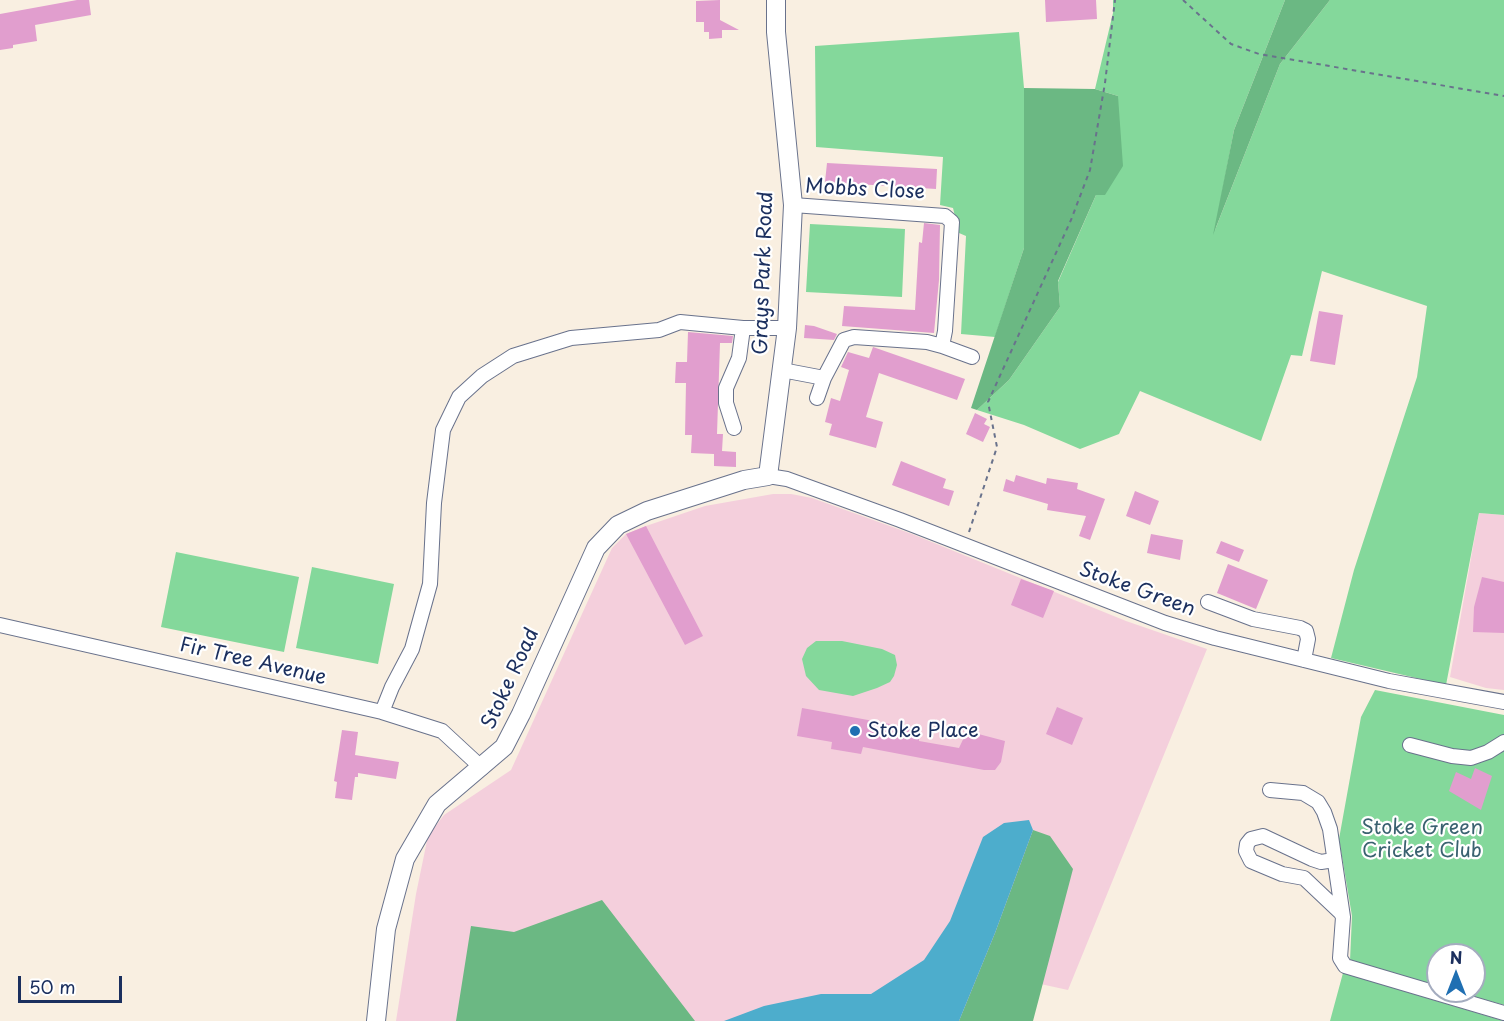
<!DOCTYPE html>
<style>
body{margin:0}
#map{position:relative;width:1504px;height:1021px;overflow:hidden;background:#f9efe1;font-family:"Playpen Sans",sans-serif}
canvas{display:block}
.north{position:absolute;left:1426px;top:943px;width:60px;height:60px;box-sizing:border-box;background:#fff;border:2px solid #a4acbf;border-radius:50%;rotate:0deg;font-size:16px;font-weight:700;line-height:24px;text-align:center;color:#1b2f5e}
.north::after{content:'';display:block;margin:auto;width:21px;height:27px;background:#1f6fb2;clip-path:polygon(50% 0,100% 100%,50% 72%,0 100%)}
.scale{position:absolute;left:18px;top:976px;width:104px;height:27px;box-sizing:border-box;border:3px solid #1b2f5e;border-top:0;padding-left:8px;font-size:18px;line-height:21px;white-space:nowrap;color:#1b2f5e;-webkit-text-stroke:4px #fff;paint-order:stroke}
</style>
<div id="map">
<canvas width="1504" height="1021"></canvas>
<div class="north">N</div>
<div class="scale">50 m</div>
</div>
<script>
const g = document.querySelector('canvas').getContext('2d');
g.lineJoin = 'round';
function paint(path, color) { g.fillStyle = color; g.fill(path, 'evenodd'); }
const poly = rows => new Path2D(rows.map(r => 'M' + r).join(''));
function strokePath(path, color, width, dash) { g.strokeStyle = color; g.lineWidth = width; g.lineCap = dash ? 'butt' : 'round'; g.setLineDash(dash || []); g.stroke(path); }
function write(font, color, halo, rows, align = 'center') {
  g.font = font + ' "Playpen Sans",sans-serif'; g.lineWidth = 4.5; g.setLineDash([]); g.textBaseline = 'middle'; g.strokeStyle = halo; g.fillStyle = color; for (const [text, x, y, turn = 0] of rows) {
    g.save(); g.translate(x, y); g.rotate((+turn || 0) * Math.PI / 180); g.textAlign = isNaN(turn) ? turn : align; if (halo) g.strokeText(text, 0, 0); g.fillText(text, 0, 0); g.restore();
  }
}
paint(poly([
 [773,494,791,494,812,498,912,534,1126,621,1207,649,1068,990,1036,983,1027,1021,396,1021,416,894,428,836,444,815,511,770,612,548,626,534,646,526,705,506],
 [1479,513,1504,515,1504,690,1486,688,1450,677]
]), '#f4cfdc');
paint(poly([
 [1113,0,1285,0,1234,130,1215,230,1280,64,1330,0,1504,0,1504,515,1479,513,1446,685,1331,658,1354,570,1417,377,1427,306,1322,271,1302,356,1291,355,1261,441,1140,391,1119,434,1080,449,1024,425,977,410,1009,380,1060,307,1058,282,1096,195,1118,96,1095,89,1113,13],
 [1019,32,1024,88,1024,248,995,337,961,334,966,236,959,233,953,208,940,205,943,157,816,147,815,46],
 [810,224,905,229,902,297,806,292],
 [176,552,299,577,284,652,161,627],
 [312,567,394,584,378,664,296,648],
 [816,641,842,641,882,649,895,655,897,665,894,676,890,682,877,688,853,696,819,690,806,676,802,659,807,648],
 [1375,690,1504,715,1504,1005,1454,991,1474,991,1474,955,1438,955,1438,986,1350,961,1352,916,1339,839,1361,717],
 [1343,973,1504,1021,1330,1021]
]), '#84d89b');
paint(poly([
 [1285,0,1330,0,1280,64,1213,235,1234,130],
 [1024,88,1095,89,1118,96,1123,166,1105,195,1096,195,1058,281,1060,307,1009,380,977,410,971,408,1024,248],
 [1033,830,1050,836,1073,869,1033,1021,959,1021,995,933],
 [602,900,695,1021,456,1021,471,926,514,932]
]), '#6bb883');
paint(poly([
 [1029,820,1033,830,995,933,959,1021,724,1021,764,1006,821,994,871,994,924,960,950,921,983,837,1004,823]
]), '#4dadcc');
paint(poly([
 [77,0,89,0,91,15,35,25,37,41,13,45,13,48,0,50,0,14],
 [720,0,720,20,739,30,722,30,722,38,709,39,709,32,704,32,704,22,696,22,696,1],
 [1045,0,1096,0,1097,19,1046,22],
 [827,163,937,169,936,189,825,182],
 [924,223,940,225,939,280,934,333,842,326,844,306,915,310,919,242,922,243],
 [1319,311,1343,315,1335,365,1310,361],
 [805,325,814,326,837,334,834,340,804,338],
 [688,332,733,336,732,343,720,343,717,434,723,434,722,451,736,452,736,467,714,466,714,454,691,453,692,435,685,435,686,383,675,383,676,362,687,362],
 [873,347,965,379,957,400,879,373,866,417,883,422,876,448,829,435,832,424,825,422,831,398,840,401,849,370,841,367,848,352,869,358],
 [975,413,987,419,984,424,990,427,983,442,966,434],
 [901,461,946,479,943,488,954,491,949,506,892,485],
 [1016,475,1046,484,1047,478,1078,483,1077,489,1105,499,1090,540,1079,536,1086,516,1047,510,1048,504,1003,491,1006,479,1014,482],
 [1135,491,1159,501,1150,525,1126,516],
 [646,526,703,636,685,645,626,534],
 [1151,534,1183,540,1180,560,1147,553],
 [1221,541,1244,550,1239,562,1216,553],
 [1228,564,1268,580,1256,609,1217,593],
 [1482,577,1504,582,1504,633,1473,632,1474,607],
 [1021,579,1054,591,1043,618,1011,605],
 [1057,707,1083,718,1072,745,1046,734],
 [802,708,912,728,911,735,919,736,919,741,959,748,967,731,1005,741,1001,762,995,770,984,770,863,747,861,754,831,749,832,742,797,736],
 [342,730,358,732,355,755,399,762,396,779,358,773,358,777,355,777,352,800,335,798,337,782,334,781],
 [1475,768,1492,776,1481,810,1449,791,1456,772,1471,779]
]), '#e19ece');
const minor = poly([
 [942,346,972,357],
 [782,370,824,378,844,340,854,337,927,342,942,346,945,331,952,222,945,216,793,205],
 [817,398,824,378],
 [734,428,726,403,726,388,739,358,743,328],
 [768,476,787,479,900,520,1165,623,1215,638,1389,681,1504,702],
 [1208,602,1253,619,1300,628,1306,631,1308,639,1304,660],
 [0,625,382,712,442,731,482,768],
 [382,712,392,687,412,649,430,584,434,503,443,430,459,397,482,376,513,356,571,338,659,330,680,322,743,328,787,328],
 [1410,745,1452,756,1471,758,1488,752,1504,742],
 [1270,790,1303,793,1318,802,1324,812,1330,829,1343,917],
 [1334,860,1321,862,1312,859,1263,836,1251,839,1247,844,1246,851,1251,861,1282,874,1304,878,1341,913,1343,917,1340,958,1345,966,1504,1013]
]);
const major = poly([
 [376,1021,386,929,405,859,437,804,504,747,521,714,596,548,618,525,647,511,744,480,768,476,787,328,793,205,776,32,776,0]
]);
strokePath(minor, '#69728c', 16);
strokePath(major, '#69728c', 20);
strokePath(poly([
 [1183,0,1231,44,1259,54,1504,96],
 [969,532,997,447,988,402,1071,220,1090,170,1105,83,1115,0]
]), '#69728c', 2, [4.5, 4.5]);
strokePath(minor, '#fff', 14);
strokePath(major, '#fff', 18);
for (const [x, y, r, color] of [
 [855,731,6,"#1f6fb2"]
]) { const dot = new Path2D(); dot.arc(x, y, r, 0, 2 * Math.PI); g.fillStyle = color; g.fill(dot); strokePath(dot, '#fff', 2); }
write('20px', '#1b2f5e', '#fff', [
 ["Mobbs Close",865,190,3],
 ["Grays Park Road",764,273,-88],
 ["Stoke Green",1137,590,20],
 ["Fir Tree Avenue",253,662,13],
 ["Stoke Road",511,679,-65]
]);
write('20px', '#1b2f5e', '#fff', [
 ["Stoke Place",867,731]
], 'left');
write('20px', '#3a6270', '#fff', [
 ["Stoke Green",1422,828],
 ["Cricket Club",1422,851]
]);
</script>
